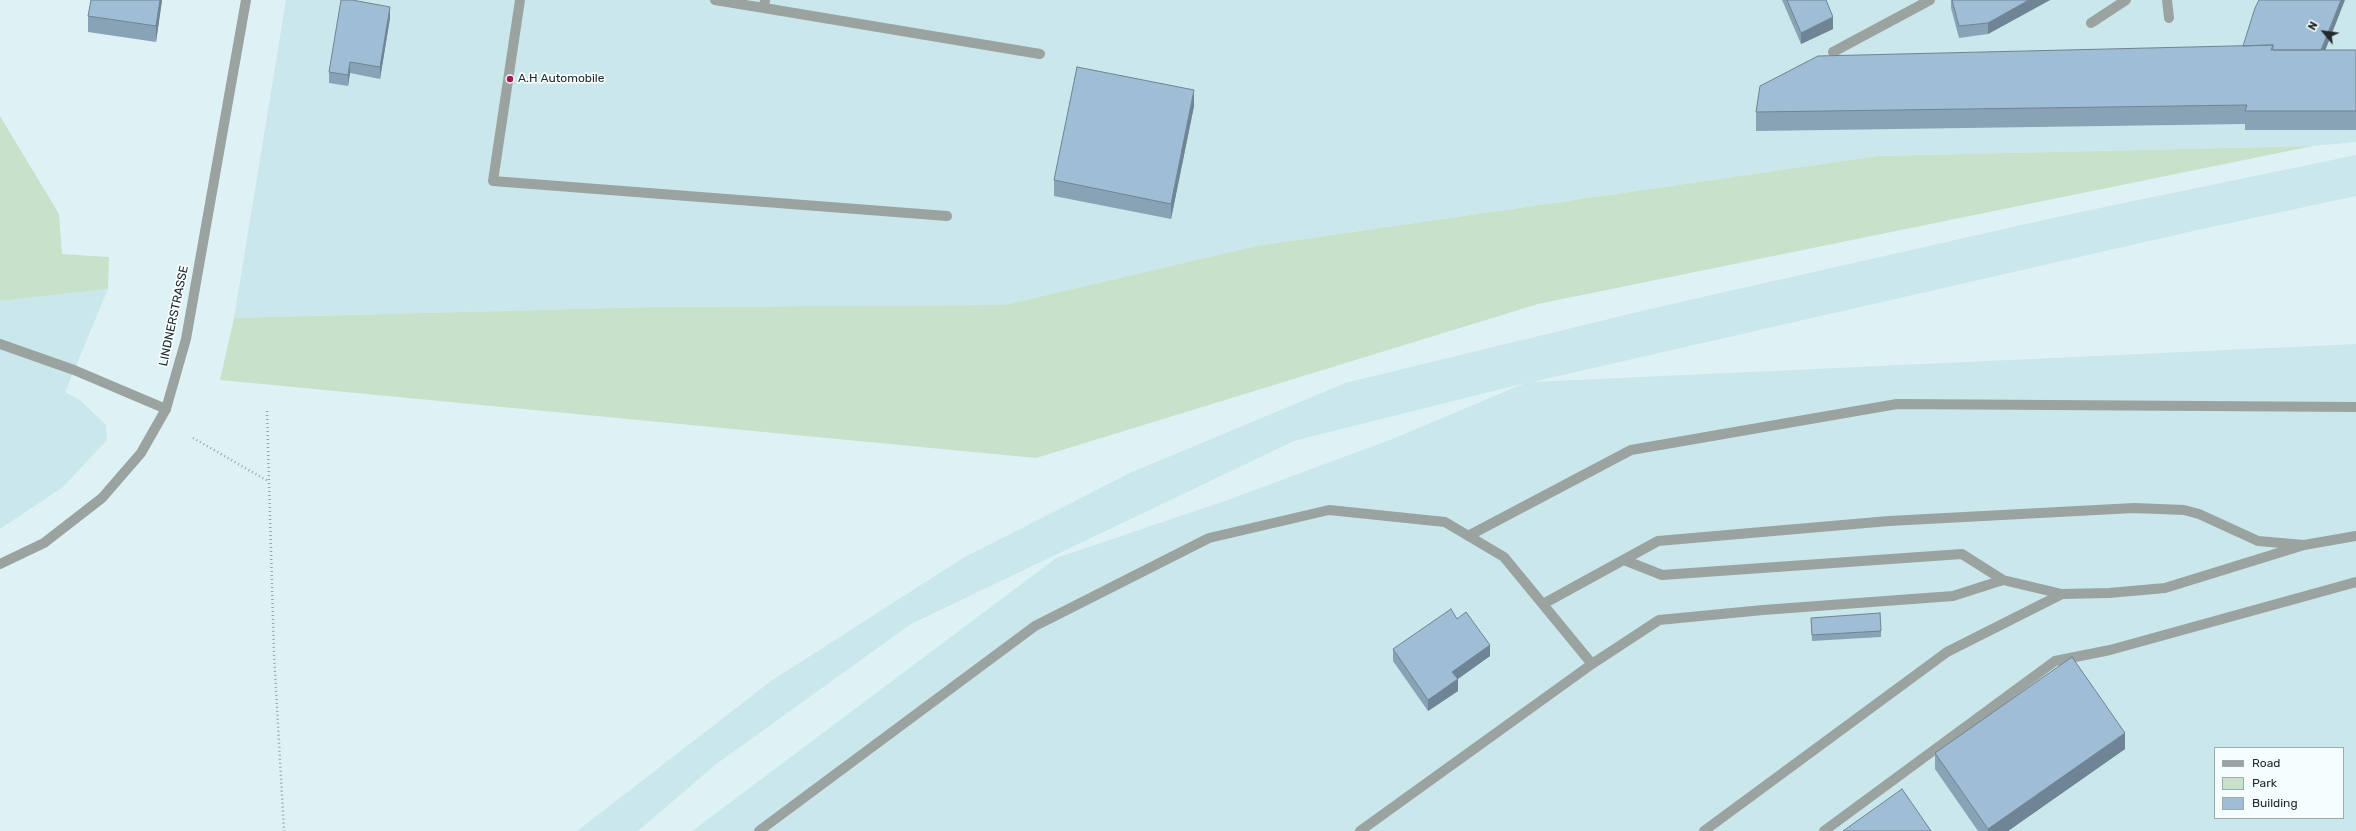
<!DOCTYPE html>
<style>
body{margin:0}
#map{position:relative;width:2356px;height:831px;overflow:hidden;background:#def2f6;font-family:Rubik,sans-serif}
canvas{display:block}
.legend{position:absolute;left:2214px;top:747px;width:130px;height:72px;box-sizing:border-box;background:#f5fdfe;border:1px solid #a1a9aa;margin:0;padding:5px 7px;list-style:none;font-size:12px;color:#222a2b}
.legend li{display:flex;align-items:center;gap:8px;height:20px}
.legend b{width:20px;border:1px solid #a1a9aa}
.north{position:absolute;left:2304px;top:12px;width:40px;height:40px;-webkit-text-stroke:3px #f5fdfe;paint-order:stroke;rotate:299deg;font-size:11px;font-weight:700;line-height:16px;text-align:center;color:#222a2b}
.north::after{content:'';display:block;margin:auto;width:14px;height:18px;background:#222a2b;clip-path:polygon(50% 0,100% 100%,50% 72%,0 100%)}
</style>
<div id="map">
<canvas width="2356" height="831"></canvas>
<ul class="legend">
<li><b style="height:5px;background:#9aa3a0"></b>Road</li>
<li><b style="height:11px;background:#c8e1ca"></b>Park</li>
<li><b style="height:11px;background:#9fbdd4"></b>Building</li>
</ul>
<div class="north">N</div>
</div>
<script>
const g = document.querySelector('canvas').getContext('2d');
g.lineJoin = 'round';
function paint(path, color) { g.fillStyle = color; g.fill(path, 'evenodd'); }
const poly = rows => new Path2D(rows.map(r => 'M' + r).join(''));
function strokePath(path, color, width, dash) { g.strokeStyle = color; g.lineWidth = width; g.lineCap = dash ? 'butt' : 'round'; g.setLineDash(dash || []); g.stroke(path); }
function write(font, color, halo, rows, align = 'center') {
  g.font = font + ' Rubik,sans-serif'; g.lineWidth = 3.5; g.setLineDash([]); g.textBaseline = 'middle'; g.strokeStyle = halo; g.fillStyle = color; for (const [text, x, y, turn = 0] of rows) {
    g.save(); g.translate(x, y); g.rotate((+turn || 0) * Math.PI / 180); g.textAlign = isNaN(turn) ? turn : align; if (halo) g.strokeText(text, 0, 0); g.fillText(text, 0, 0); g.restore();
  }
}
paint(poly([
 [286,0,2356,0,2356,142,2313,146,1878,156,1256,246,1004,305,651,307,234,318],
 [2356,155,2356,196,2193,231,1532,382,2356,344,2356,831,692,831,1056,558,1222,502,1395,438,1525,383,1294,441,911,624,715,765,638,831,577,831,771,681,963,558,1130,473,1345,383,1654,308,2066,215],
 [2215,748,2343,748,2343,818,2215,818],
 [108,289,65,392,80,400,106,425,107,440,63,487,0,529,0,301]
]), '#cae7ec');
paint(poly([
 [0,116,59,214,62,254,109,257,108,289,0,301],
 [2313,146,1538,304,1036,458,220,380,234,318,651,307,1004,305,1256,246,1878,156]
]), '#c8e1ca');
strokePath(poly([
 [267,411,274,654,284,831],
 [193,438,268,481]
]), '#97a6a9', 2.5, [1, 3]);
strokePath(poly([
 [520,0,493,181,947,216],
 [715,0,764,8,765,0],
 [2167,0,2169,18],
 [764,8,1040,54],
 [2091,23,2126,0],
 [1833,52,1930,0],
 [0,344,74,370,166,409],
 [1468,536,1631,450,1897,404,2356,407],
 [1624,560,1662,575,1962,554,2003,580,2062,594,2109,593,2165,588,2304,545,2356,536],
 [1543,604,1658,541,1889,521,2134,508,2184,510,2199,514,2258,541,2304,545],
 [1592,664,1659,620,1763,610,1953,596,2003,580],
 [759,831,1035,626,1209,538,1329,510,1445,522,1504,557,1592,664,1360,831],
 [1704,831,1947,652,2062,594],
 [1824,831,2055,661,2110,650,2356,582]
]), '#9aa3a0', 10);
strokePath(poly([
 [0,564,44,543,102,498,141,453,166,409,186,339,246,0]
]), '#9aa3a0', 10);
paint(poly([
 [162,0,156,42,88,32,88,16],
 [1782,0,1826,0,1833,29,1801,44],
 [1951,0,2050,0,1988,34,1959,38,1951,8],
 [390,18,380,79,350,73,348,86,329,83,329,72],
 [2243,46,2326,50,2356,50,2356,130,2245,130,2245,124,1756,131,1756,112],
 [1194,106,1171,219,1054,196,1054,180],
 [1811,618,1881,631,1881,637,1812,641],
 [1457,619,1490,656,1458,679,1458,691,1428,711,1393,661,1393,649],
 [2125,749,2008,831,1978,831,1935,769,1935,753]
]), '#89a3b6');
paint(poly([
 [160,0,162,0,156,42,156,26],
 [2029,0,2050,0,1988,34,1988,23],
 [2341,0,2345,0,2318,69,2318,58],
 [390,7,390,18,380,79,380,67],
 [1833,17,1833,29,1801,44,1801,33],
 [350,62,350,73,348,86,348,75],
 [1194,90,1194,106,1171,219,1171,204],
 [1490,645,1490,656,1452,683,1452,672],
 [1458,679,1458,691,1428,711,1428,700],
 [2125,733,2125,749,2008,831,1988,831,1988,829]
]), '#6f8494');
const building = poly([
 [91,0,160,0,156,26,88,16,91,0],
 [341,0,352,0,390,7,380,67,350,62,348,75,329,72,341,0],
 [1787,0,1826,0,1833,17,1801,33,1787,0],
 [1952,0,2029,0,1988,23,1959,26,1952,0],
 [2259,0,2341,0,2321,50,2273,50,2273,45,2243,46,2255,8,2259,0],
 [2273,45,2271,50,2356,50,2356,111,2245,111,2247,105,1756,112,1760,86,1818,56,2273,45],
 [1077,67,1194,90,1171,204,1054,180,1077,67],
 [1451,609,1457,619,1466,612,1490,645,1452,672,1458,679,1428,700,1393,649,1451,609],
 [1880,613,1881,631,1812,635,1811,618,1880,613],
 [2072,657,2125,733,1988,829,1935,753,2072,657],
 [1902,789,1931,831,1843,831,1902,789]
]);
paint(building, '#9fbdd4');
strokePath(building, '#6f8494', 1);
for (const [x, y, r, color] of [
 [510,79,4,"#a71652"]
]) { const dot = new Path2D(); dot.arc(x, y, r, 0, 2 * Math.PI); g.fillStyle = color; g.fill(dot); strokePath(dot, '#f5fdfe', 1.5); }
write('12px', '#222a2b', '#f5fdfe', [
 ["A.H Automobile",518,79]
], 'left');
write('12px', '#222a2b', '#f5fdfe', [
 ["LINDNERSTRASSE",174,316,-78]
]);
</script>
